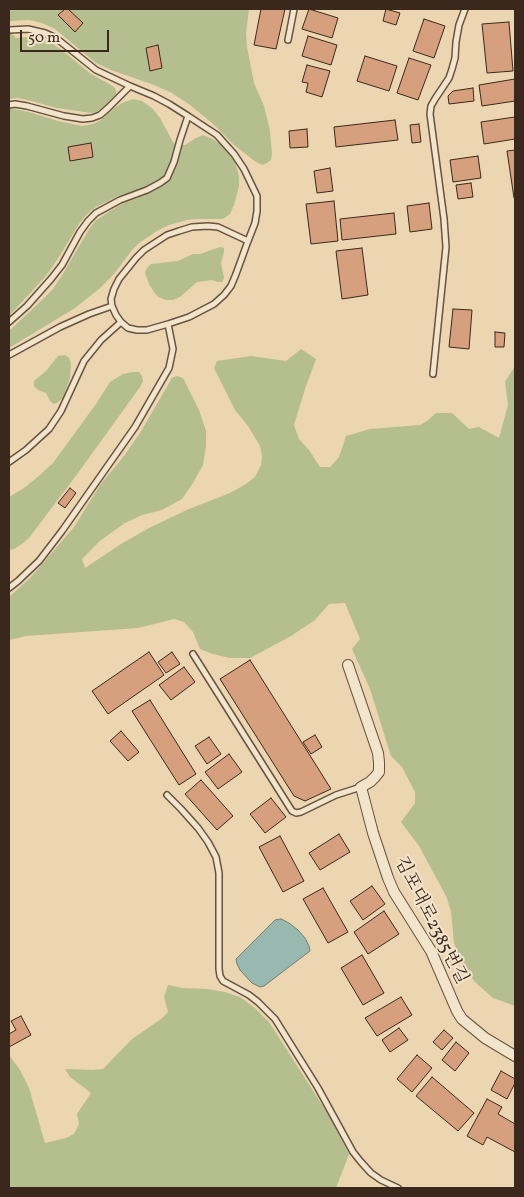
<!DOCTYPE html>
<meta charset="utf-8">
<style>
body{margin:0}
#map{position:relative;width:524px;height:1197px;overflow:hidden;background:#ecd5b1;font-family:Vollkorn,serif}
canvas{display:block}
.frame{position:absolute;inset:0;border:10px solid #3b281c;pointer-events:none}
.scale{position:absolute;left:20px;top:30px;width:89px;height:22px;box-sizing:border-box;border:2px solid #3b281c;border-top:0;padding-left:6px;font-size:15px;line-height:18px;white-space:nowrap;color:#3b281c;-webkit-text-stroke:4px #f3e4cc;paint-order:stroke}
</style>
<div id="map">
<canvas width="524" height="1197"></canvas>
<div class="frame"></div>
<div class="scale">50 m</div>
</div>
<script>
const g = document.querySelector('canvas').getContext('2d');
g.lineJoin = 'round';
function paint(path, color) { g.fillStyle = color; g.fill(path, 'evenodd'); }
const poly = rows => new Path2D(rows.map(r => 'M' + r).join(''));
function strokePath(path, color, width, dash) { g.strokeStyle = color; g.lineWidth = width; g.lineCap = dash ? 'butt' : 'round'; g.setLineDash(dash || []); g.stroke(path); }
function write(font, color, halo, rows, align = 'center') {
  g.font = font + ' Vollkorn,"Noto Serif KR",serif'; g.lineWidth = 4; g.setLineDash([]); g.textBaseline = 'middle'; g.strokeStyle = halo; g.fillStyle = color; for (const [text, x, y, turn = 0] of rows) {
    g.save(); g.translate(x, y); g.rotate((+turn || 0) * Math.PI / 180); g.textAlign = isNaN(turn) ? turn : align; if (halo) g.strokeText(text, 0, 0); g.fillText(text, 0, 0); g.restore();
  }
}
paint(poly([
 [9,9,249,9,246,33,247,47,254,83,264,106,270,131,272,154,271,160,267,163,262,165,256,162,233,144,212,123,190,105,172,93,154,85,111,70,96,63,55,29,42,23,29,20,11,21,9,22],
 [9,30,16,38,27,37,37,38,50,42,63,51,91,74,113,86,116,90,116,94,102,108,96,112,91,113,57,108,31,101,18,98,9,99],
 [133,99,142,101,153,109,160,118,173,142,176,145,185,145,196,138,203,135,211,138,220,144,228,153,235,162,239,176,239,186,234,205,230,214,223,219,197,219,187,220,169,225,157,231,139,243,132,250,114,274,99,289,75,308,9,348,9,331,41,301,53,289,61,277,88,231,95,221,110,211,124,203,138,198,141,195,140,192,134,191,118,196,96,207,87,214,79,224,59,257,46,276,9,316,9,109,14,109,29,112,58,121,82,126,93,124,101,120,113,109,122,103],
 [220,247,224,248,224,252,221,263,224,278,222,282,218,282,212,280,197,282,180,297,173,300,166,300,158,297,154,292,149,284,145,273,147,268,151,264,178,261,193,254,200,254],
 [301,349,316,359,305,389,294,425,299,439,309,450,320,467,330,467,339,457,346,436,370,429,420,425,427,421,436,413,452,413,469,429,479,427,499,438,508,405,505,382,515,366,515,1006,493,998,476,983,463,967,454,943,451,911,446,896,419,846,401,822,415,803,415,792,402,767,391,756,370,689,352,649,360,639,345,603,329,604,315,620,291,636,250,658,230,658,213,654,200,649,193,632,184,622,174,619,138,628,26,636,9,640,9,597,30,578,74,527,100,485,124,456,140,433,172,378,177,376,183,378,199,410,206,431,206,446,203,465,193,483,182,499,162,510,142,515,125,523,101,540,82,559,85,568,121,544,149,528,189,509,230,493,246,484,255,477,261,465,262,456,260,446,248,426,235,410,214,368,217,361,251,356,286,361],
 [65,355,69,358,71,363,70,378,63,398,58,402,54,404,50,401,46,393,38,390,34,386,34,381,46,371,58,356],
 [132,372,139,372,142,376,143,381,140,387,78,473,29,538,22,544,14,549,9,550,9,497,24,488,40,475,53,463,96,404,110,382,123,374],
 [168,985,183,988,207,989,225,992,240,997,255,1008,269,1022,326,1111,349,1154,336,1188,9,1188,9,1055,20,1070,29,1088,45,1143,66,1138,74,1134,79,1124,77,1114,91,1093,70,1077,65,1069,93,1070,103,1069,132,1039,161,1019,168,1012,164,997]
]), '#b5be8e');
const water = poly([
 [281,919,289,923,298,930,305,938,309,946,310,951,264,986,260,987,252,983,240,970,237,964,236,959,275,920,281,919]
]);
paint(water, '#99b8b0');
strokePath(water, '#737e75', 1);
const building = poly([
 [65,9,68,9,83,23,75,32,58,15,65,9],
 [261,9,285,9,276,49,254,45,261,9],
 [309,9,338,18,332,38,302,29,309,9],
 [386,9,400,13,396,25,383,21,386,9],
 [424,19,445,26,434,58,413,51,424,19],
 [509,22,513,71,487,73,482,24,509,22],
 [308,36,337,45,331,65,302,56,308,36],
 [158,45,162,68,150,71,146,48,158,45],
 [365,56,397,66,389,91,357,81,365,56],
 [409,58,431,65,418,100,397,93,409,58],
 [307,65,330,71,322,97,306,92,308,83,302,82,307,65],
 [515,79,515,101,482,106,479,85,515,79],
 [473,88,474,101,449,104,448,96,453,91,473,88],
 [515,117,515,139,484,144,481,122,515,117],
 [395,120,398,140,336,147,334,127,395,120],
 [419,124,421,142,412,143,410,125,419,124],
 [307,129,308,147,290,148,289,131,307,129],
 [91,143,93,157,70,161,68,147,91,143],
 [515,150,515,198,514,198,507,151,515,150],
 [478,156,481,178,453,182,450,160,478,156],
 [330,168,333,191,317,193,314,171,330,168],
 [471,183,473,197,458,199,456,185,471,183],
 [334,201,338,241,311,244,306,204,334,201],
 [429,203,432,229,410,232,407,206,429,203],
 [394,213,396,234,342,240,340,219,394,213],
 [362,248,368,295,342,299,336,251,362,248],
 [453,309,472,310,469,349,449,347,453,309],
 [495,332,505,333,504,347,495,347,495,332],
 [70,488,76,493,65,508,58,503,70,488],
 [149,652,164,675,108,714,92,691,149,652],
 [172,652,180,664,166,673,158,662,172,652],
 [250,660,331,789,305,801,294,796,220,679,250,660],
 [184,667,195,682,171,700,159,685,184,667],
 [150,700,196,774,179,785,132,711,150,700],
 [121,731,139,752,128,761,110,741,121,731],
 [315,735,322,747,311,754,303,742,315,735],
 [209,737,221,754,207,764,195,746,209,737],
 [229,754,242,772,218,789,205,772,229,754],
 [201,780,233,816,217,830,185,794,201,780],
 [271,798,286,817,265,833,250,814,271,798],
 [339,834,350,852,320,870,309,853,339,834],
 [280,836,304,881,283,892,259,847,280,836],
 [372,886,385,904,363,920,350,901,372,886],
 [323,888,348,932,328,943,303,899,323,888],
 [384,911,399,934,368,954,354,932,384,911],
 [362,955,384,993,363,1005,341,968,362,955],
 [401,997,412,1015,377,1036,365,1018,401,997],
 [21,1016,31,1035,9,1047,9,1034,16,1030,11,1021,21,1016],
 [399,1028,408,1040,390,1052,382,1040,399,1028],
 [444,1030,453,1038,442,1050,433,1042,444,1030],
 [456,1042,469,1053,455,1071,442,1060,456,1042],
 [417,1055,432,1068,412,1092,397,1079,417,1055],
 [501,1071,515,1079,515,1083,507,1099,491,1090,501,1071],
 [432,1077,474,1113,458,1131,416,1096,432,1077],
 [487,1099,502,1107,498,1114,515,1124,515,1152,487,1137,483,1145,467,1136,487,1099]
]);
paint(building, '#d6a07f');
strokePath(building, '#3b281c', 1);
const service = poly([
 [9,30,28,29,45,33,56,38,96,70,130,86],
 [288,40,294,9],
 [9,105,15,104,27,106,64,116,83,119,92,118,100,115,108,108,130,86,154,96,169,104,188,116],
 [9,322,27,306,51,279,62,265,80,232,88,221,96,213,120,200,147,190,160,183,167,178,174,162,180,140,188,116,217,135,234,154,244,169,257,196,257,211,255,223,248,241,218,227,208,226,192,227,179,231,167,235,144,250,136,258,119,279,114,289,111,299,112,306,116,315,121,322,128,328,137,330,147,330,168,324,173,349,169,368,135,427,62,531,39,561,18,581,9,588],
 [168,324,189,317,214,304,224,295,231,286,236,274,248,241],
 [9,355,60,327,89,314,112,306],
 [433,374,446,247,444,219,430,114,431,106,435,99,449,78,452,69,455,58,456,42,459,25,465,9],
 [9,462,26,450,49,429,61,411,84,361,101,340,121,322],
 [193,654,292,811,296,813,301,812,336,795,361,787],
 [167,795,181,809,198,828,208,842,216,857,219,873,219,969,220,976,223,981,249,995,258,1002,275,1019,318,1088,353,1152,361,1162,371,1173,381,1180,398,1188]
]);
const minor = poly([
 [348,665,378,753,379,762,379,772,375,777,370,782,361,787,373,833,388,878,394,892,431,951,457,1011,462,1019,485,1038,515,1056]
]);
strokePath(service, '#675341', 8);
strokePath(minor, '#675341', 12);
strokePath(service, '#f3e4cc', 5);
strokePath(minor, '#f3e4cc', 10);
write('18px', '#3b281c', '#f3e4cc', [
 ["김포대로2385번길",430,921,63]
]);
</script>
